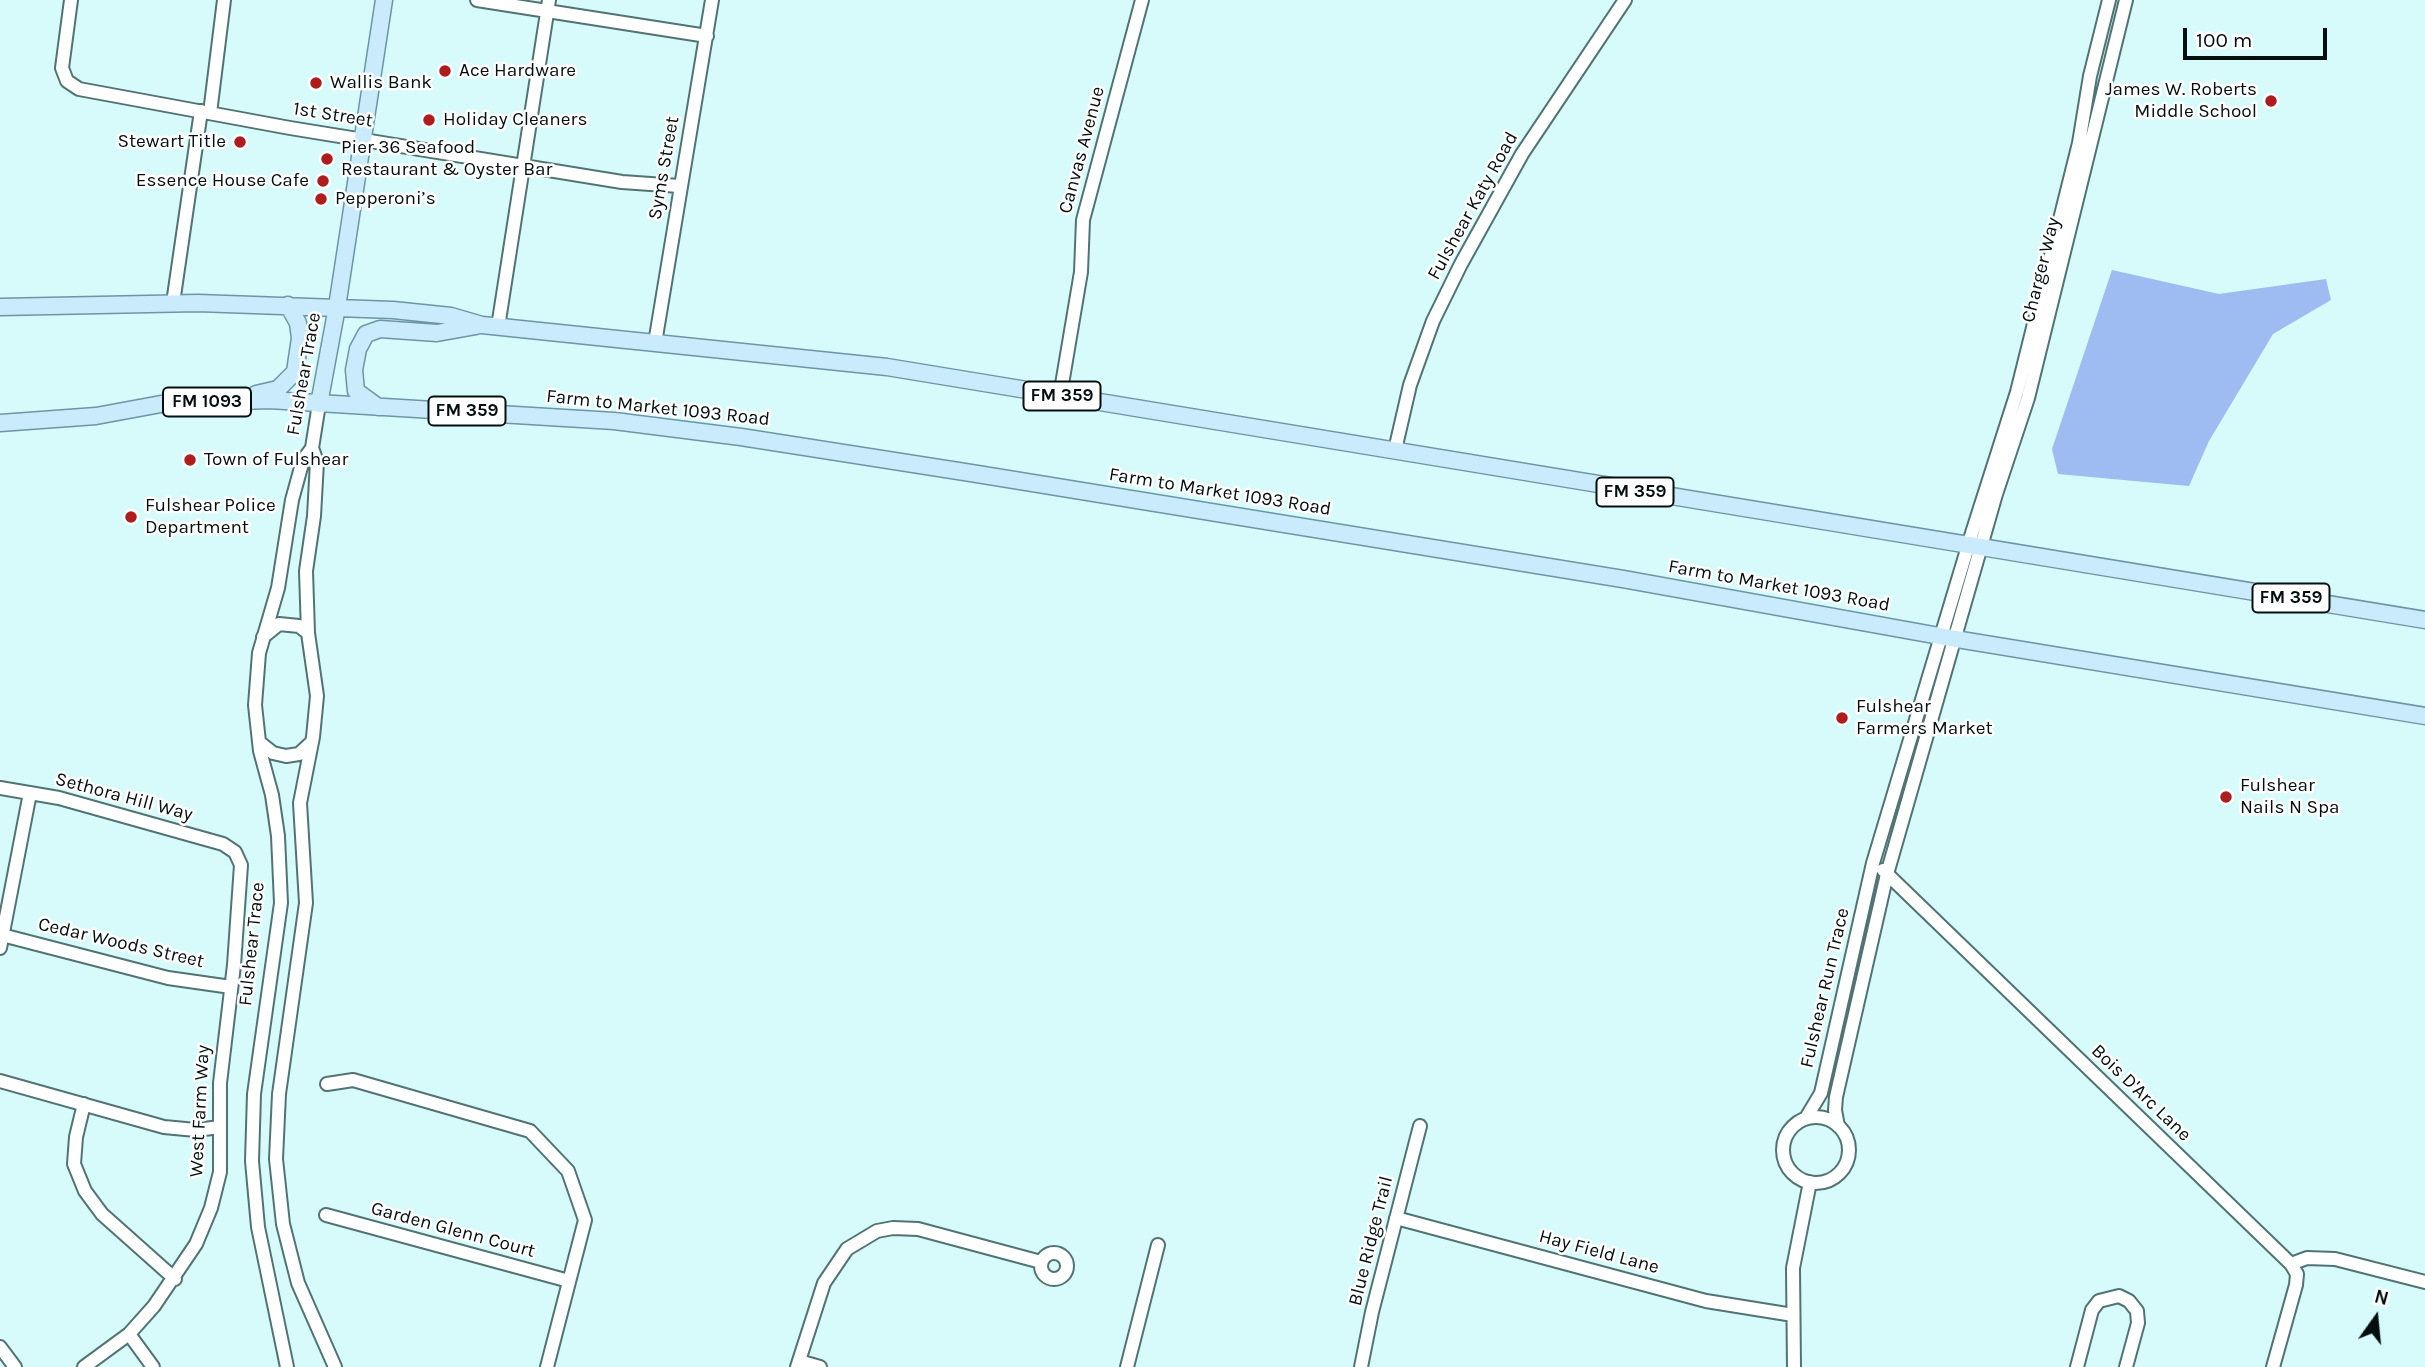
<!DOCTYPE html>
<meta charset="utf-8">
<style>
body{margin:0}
#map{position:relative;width:2425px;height:1367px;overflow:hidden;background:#d6fbfa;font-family:Karla,sans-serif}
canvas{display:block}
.north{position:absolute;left:2341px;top:1283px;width:70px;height:70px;-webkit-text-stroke:5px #fff;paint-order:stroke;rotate:15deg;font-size:19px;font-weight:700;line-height:28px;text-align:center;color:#030e0e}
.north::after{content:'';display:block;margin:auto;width:24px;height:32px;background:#030e0e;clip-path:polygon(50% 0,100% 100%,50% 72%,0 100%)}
.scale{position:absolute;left:2183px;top:28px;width:144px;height:32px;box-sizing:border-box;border:4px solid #030e0e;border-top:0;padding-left:9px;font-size:21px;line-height:24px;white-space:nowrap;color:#030e0e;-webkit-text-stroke:5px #fff;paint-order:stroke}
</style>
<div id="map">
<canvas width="2425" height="1367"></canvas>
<div class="north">N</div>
<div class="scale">100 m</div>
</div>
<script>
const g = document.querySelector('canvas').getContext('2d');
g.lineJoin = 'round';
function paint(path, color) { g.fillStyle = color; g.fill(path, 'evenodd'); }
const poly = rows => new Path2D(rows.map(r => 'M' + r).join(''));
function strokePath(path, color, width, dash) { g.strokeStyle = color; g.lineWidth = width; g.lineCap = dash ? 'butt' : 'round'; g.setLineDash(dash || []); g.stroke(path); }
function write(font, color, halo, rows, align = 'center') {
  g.font = font + ' Karla,sans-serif'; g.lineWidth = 5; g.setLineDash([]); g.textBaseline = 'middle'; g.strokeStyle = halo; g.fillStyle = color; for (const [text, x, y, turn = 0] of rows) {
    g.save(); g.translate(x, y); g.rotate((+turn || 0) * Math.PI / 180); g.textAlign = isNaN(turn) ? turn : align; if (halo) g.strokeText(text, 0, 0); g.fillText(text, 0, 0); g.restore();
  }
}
paint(poly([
 [2112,270,2219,294,2326,279,2331,300,2273,334,2209,441,2189,486,2058,474,2052,449]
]), '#9ebbf2');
const minor = poly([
 [71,0,62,68,67,81,79,89,290,128,622,182,679,186],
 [477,0,707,36],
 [210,113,224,0],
 [173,303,201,111],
 [498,327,549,0],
 [655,343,712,0],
 [1060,396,1081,272,1083,220,1142,0],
 [319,404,312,448,317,462,314,516,306,571,308,633,317,696,313,737,300,803,306,903,279,1094,276,1159,283,1224,298,1283,335,1367],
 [1395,450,1410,385,1433,321,1461,264,1522,154,1625,0],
 [263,637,279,624,299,626,308,633],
 [259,742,273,753,286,756,299,754,312,742],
 [0,788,59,798,223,844,235,852,241,865,234,965,220,1083,220,1172,211,1208,196,1244,154,1306,129,1334,84,1367],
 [1883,870,2291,1264,2297,1274,2296,1285,2273,1367],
 [2,935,168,978,231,987],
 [0,948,30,793],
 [0,1081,164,1127,196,1130,220,1127],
 [327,1084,353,1080,530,1131,568,1171,585,1220,547,1367],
 [84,1104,76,1137,74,1164,85,1191,102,1214,175,1279],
 '1783 1150a33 33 0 1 1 66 0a33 33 0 1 1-66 0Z',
 [1806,1118,1821,1093,1873,863,1972,533,2017,392,2079,143,2090,76,2109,0],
 [1838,1126,1835,1110,1836,1097,1887,874,1996,494,2028,398,2126,0],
 [326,1215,569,1281],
 [1396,1218,1706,1301,1793,1315],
 '1041 1266a13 13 0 1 1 26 0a13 13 0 1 1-26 0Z',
 [2291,1264,2307,1258,2335,1259,2425,1282],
 [129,1334,153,1367],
 [0,1347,15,1367],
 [799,1361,820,1367],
 [287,1367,258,1227,252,1161,254,1094,281,903,278,836,272,795,260,751,255,705,259,653,278,588,292,500,303,460,312,448],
 [797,1367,824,1283,847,1249,877,1231,893,1228,918,1229,1041,1262],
 [1127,1367,1158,1245],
 [1361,1367,1372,1312,1420,1126],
 [1794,1367,1793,1268,1810,1182],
 [2077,1367,2092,1310,2099,1301,2119,1296,2129,1301,2137,1311,2138,1323,2126,1367]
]);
const major = poly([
 [0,307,198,303,393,310,451,316,482,325,887,367,2425,620],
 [256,394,278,389,295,372,300,338,298,323,288,305],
 [319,404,337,307,384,0],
 [378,407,356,391,354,370,358,349,366,334,380,329,437,333,476,326],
 [0,423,96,416,161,404,269,400,614,421,741,437,971,473,1623,579,1956,639,2425,716]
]);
strokePath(minor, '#527373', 16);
strokePath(major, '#6d95a6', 19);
strokePath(minor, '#fff', 12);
strokePath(major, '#caebfb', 16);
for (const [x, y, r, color] of [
 [445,71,7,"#ae1c1e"],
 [316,83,7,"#ae1c1e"],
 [2271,101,7,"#ae1c1e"],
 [429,120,7,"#ae1c1e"],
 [240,142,7,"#ae1c1e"],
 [327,159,7,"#ae1c1e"],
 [323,181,7,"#ae1c1e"],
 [321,199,7,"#ae1c1e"],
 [190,460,7,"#ae1c1e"],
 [131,517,7,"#ae1c1e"],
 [1842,718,7,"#ae1c1e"],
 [2226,797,7,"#ae1c1e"]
]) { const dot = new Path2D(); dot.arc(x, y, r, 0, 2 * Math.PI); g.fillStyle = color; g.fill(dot); strokePath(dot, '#fff', 2.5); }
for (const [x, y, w] of [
 [1062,396,77],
 [207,402,88],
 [467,411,77],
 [1635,492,77],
 [2291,598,77]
]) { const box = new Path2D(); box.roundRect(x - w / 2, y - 14.5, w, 29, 5); g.fillStyle = '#fff'; g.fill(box); strokePath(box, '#030e0e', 2); }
write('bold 18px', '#030e0e', null, [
 ["FM 359",1062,396],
 ["FM 1093",207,402],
 ["FM 359",467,411],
 ["FM 359",1635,492],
 ["FM 359",2291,598]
]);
write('19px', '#030e0e', '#fff', [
 ["Ace Hardware",459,71],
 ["Wallis Bank",330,83],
 ["James W. Roberts",2257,90,"right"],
 ["Middle School",2257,112,"right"],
 ["Holiday Cleaners",443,120],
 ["Stewart Title",226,142,"right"],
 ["Pier 36 Seafood",341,148],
 ["Restaurant & Oyster Bar",341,170],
 ["Essence House Cafe",309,181,"right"],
 ["Pepperoni’s",335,199],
 ["Town of Fulshear",204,460],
 ["Fulshear Police",145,506],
 ["Department",145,528],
 ["Fulshear",1856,707],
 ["Farmers Market",1856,729],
 ["Fulshear",2240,786],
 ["Nails N Spa",2240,808]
], 'left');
write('19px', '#030e0e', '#fff', [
 ["1st Street",333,115,9],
 ["Canvas Avenue",1082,150,-75],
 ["Syms Street",664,168,-80],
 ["Fulshear Katy Road",1473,206,-61],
 ["Charger Way",2041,270,-76],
 ["Fulshear Trace",304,374,-80],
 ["Farm to Market 1093 Road",658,408,6],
 ["Farm to Market 1093 Road",1220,492,9],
 ["Farm to Market 1093 Road",1779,586,10],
 ["Sethora Hill Way",124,797,15],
 ["Cedar Woods Street",121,943,13],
 ["Fulshear Trace",252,944,-84],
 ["Fulshear Run Trace",1825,988,-77],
 ["Bois D'Arc Lane",2141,1093,44],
 ["West Farm Way",200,1111,-87],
 ["Garden Glenn Court",453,1230,15],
 ["Blue Ridge Trail",1371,1241,-76],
 ["Hay Field Lane",1599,1252,15]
]);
</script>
